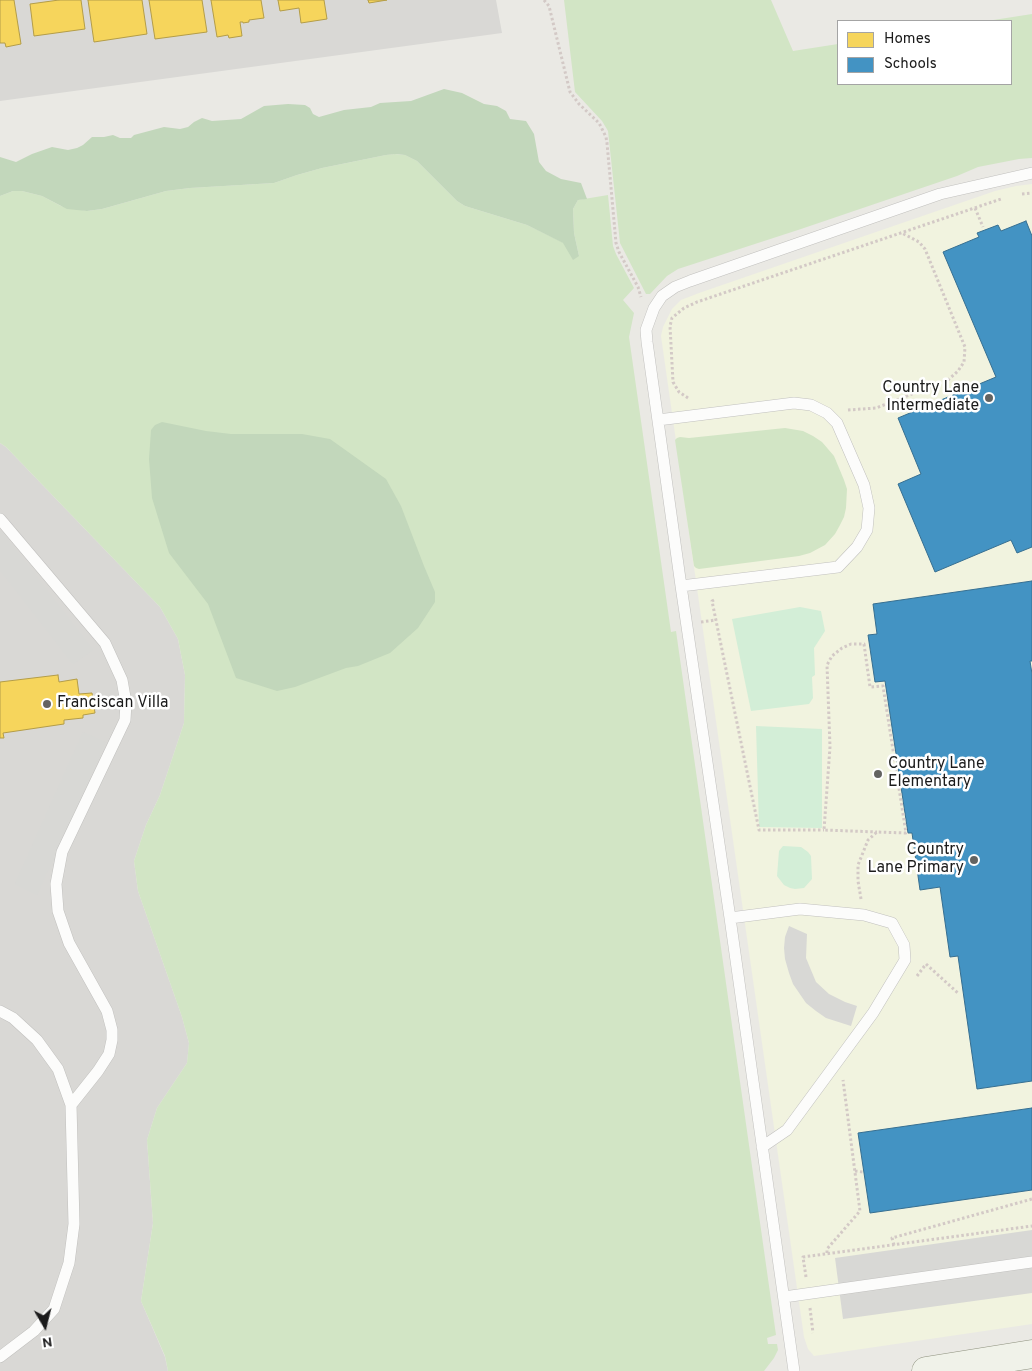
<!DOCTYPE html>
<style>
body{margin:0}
#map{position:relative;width:1032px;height:1371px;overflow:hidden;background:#eae9e4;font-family:Overpass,sans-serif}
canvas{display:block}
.legend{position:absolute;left:837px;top:20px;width:175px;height:65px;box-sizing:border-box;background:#fff;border:1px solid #a4a4a4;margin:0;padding:6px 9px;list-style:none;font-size:15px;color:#1b1b1b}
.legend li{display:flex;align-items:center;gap:10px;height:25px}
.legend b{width:25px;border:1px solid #a4a4a4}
.north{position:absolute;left:20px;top:1301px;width:50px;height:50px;-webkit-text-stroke:4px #fff;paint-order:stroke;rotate:172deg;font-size:14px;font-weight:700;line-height:20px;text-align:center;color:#1b1b1b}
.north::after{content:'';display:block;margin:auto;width:18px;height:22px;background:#1b1b1b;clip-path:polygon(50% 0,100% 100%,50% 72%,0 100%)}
</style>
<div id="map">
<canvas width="1032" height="1371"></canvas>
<ul class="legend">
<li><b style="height:14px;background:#f6d55c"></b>Homes</li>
<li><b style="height:14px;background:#4393c3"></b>Schools</li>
</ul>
<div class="north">N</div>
</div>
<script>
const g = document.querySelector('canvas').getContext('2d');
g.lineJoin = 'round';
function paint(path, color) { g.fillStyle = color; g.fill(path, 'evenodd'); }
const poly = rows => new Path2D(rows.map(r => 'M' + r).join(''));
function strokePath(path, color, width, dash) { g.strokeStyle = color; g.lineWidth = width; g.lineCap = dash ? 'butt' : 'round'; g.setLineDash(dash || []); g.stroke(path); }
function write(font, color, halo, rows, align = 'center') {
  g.font = font + ' Overpass,sans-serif'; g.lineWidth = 5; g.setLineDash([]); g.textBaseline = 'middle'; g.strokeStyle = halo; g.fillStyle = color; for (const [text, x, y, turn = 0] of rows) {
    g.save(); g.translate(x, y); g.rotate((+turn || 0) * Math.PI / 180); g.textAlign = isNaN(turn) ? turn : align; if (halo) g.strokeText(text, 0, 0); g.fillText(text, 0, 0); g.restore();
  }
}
paint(poly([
 [0,0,496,0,502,33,0,101],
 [0,443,6,447,160,607,178,639,185,675,184,723,160,795,146,825,134,861,138,891,182,1017,189,1043,187,1063,157,1108,147,1140,153,1223,141,1301,165,1357,168,1371,0,1371]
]), '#d9d8d5');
paint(poly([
 [1032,184,1032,1324,814,1356,808,1349,804,1337,661,336,663,327,672,309,681,300,699,293,995,191,1016,186]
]), '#f1f3df');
paint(poly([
 [564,0,771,0,793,51,838,44,838,84,1011,84,1011,21,987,21,1032,14,1032,158,1019,159,978,167,957,176,801,229,678,269,667,276,650,294,646,294,620,243,608,131,602,121,575,92],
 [395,154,405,155,417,161,457,201,465,206,527,225,564,243,579,256,574,233,573,209,578,200,608,195,613,246,616,254,634,288,623,300,634,313,629,337,642,428,671,632,676,631,773,1314,776,1335,767,1338,768,1344,777,1344,778,1350,774,1358,764,1371,168,1371,165,1356,141,1301,153,1223,147,1140,157,1108,187,1063,189,1043,182,1017,138,891,134,861,146,825,160,795,184,723,185,675,178,639,160,607,6,447,0,443,0,196,13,191,22,191,42,196,61,206,87,211,102,209,166,191,190,188,274,183,297,175,322,168,386,155],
 [785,428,803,431,813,436,822,442,834,456,844,480,847,489,846,508,844,517,840,525,835,534,825,545,810,553,799,556,699,569,696,568,694,566,675,440,677,438,680,437,689,438]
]), '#d2e5c5');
paint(poly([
 [444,89,462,93,484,104,497,106,506,111,510,119,526,121,534,134,539,162,546,171,561,179,581,183,587,199,578,200,573,209,574,233,579,256,573,260,563,243,527,225,465,206,457,201,417,161,405,155,396,154,386,155,322,168,297,175,274,183,190,188,166,191,102,209,87,211,67,209,42,196,22,191,13,191,0,196,0,157,16,162,32,154,52,147,68,150,77,148,83,145,92,137,104,137,113,135,120,138,131,138,134,135,164,127,180,129,188,127,194,122,202,118,212,121,241,119,264,106,288,104,305,105,310,108,313,114,319,117,344,110,371,107,380,103,411,101],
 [162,422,206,431,231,434,302,434,330,439,386,479,401,506,424,566,435,592,435,602,418,628,390,653,358,666,346,668,295,687,277,691,236,678,208,604,169,553,152,498,149,459,151,430,155,425]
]), '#c2d7bb');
paint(poly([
 [800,607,821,611,825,631,814,648,815,675,812,677,813,698,809,704,751,711,732,619],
 [756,726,822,729,822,828,759,827],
 [783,846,801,847,808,852,811,856,812,879,804,888,795,889,790,888,784,885,777,876,779,851]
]), '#d3eed7');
paint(poly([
 [0,530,93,650,73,664,0,570],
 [83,732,106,742,37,895,15,884],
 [789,926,807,934,806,958,816,982,829,994,845,1002,857,1006,851,1026,826,1018,816,1011,806,1003,793,984,789,973,785,959,784,948,785,937],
 [1032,1230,1032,1293,843,1319,835,1258]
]), '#d8d8d5');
const homes = poly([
 [0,0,14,0,21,44,6,47,5,43,0,43,0,0],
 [59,0,81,0,85,29,34,36,30,4,59,0],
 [88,0,142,0,147,34,94,42,88,0],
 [149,0,202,0,207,32,155,39,149,0],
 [211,0,261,0,264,18,249,20,249,22,243,23,243,22,240,22,242,36,229,38,228,35,217,37,211,0],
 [278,0,324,0,327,19,301,23,299,8,280,11,278,0],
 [368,0,387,0,369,3,368,0],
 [58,675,59,682,77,679,79,694,92,693,95,713,83,715,83,718,64,720,64,724,3,733,4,738,0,738,0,682,58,675]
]);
paint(homes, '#f6d55c');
strokePath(homes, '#b49d48', 1);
const schools = poly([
 [1026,221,1032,236,1032,547,1017,553,1011,540,935,572,898,484,921,474,898,418,996,377,943,252,979,237,977,233,998,225,1001,231,1026,221],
 [1032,581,1032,661,1030,661,1032,674,1032,1081,977,1089,958,956,950,957,940,887,920,890,912,833,908,833,885,681,875,682,868,635,877,634,873,604,1032,581],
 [1032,1108,1032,1190,870,1213,858,1133,1032,1108]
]);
paint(schools, '#4393c3');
strokePath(schools, '#376f91', 1);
const lane = poly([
 [658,420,794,403,811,405,827,413,837,423,864,485,869,508,867,530,857,547,838,567,681,586],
 [0,519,105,643,122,680,126,703,125,720,62,852,56,884,58,911,69,943,107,1011,112,1030,112,1040,109,1054,98,1071,71,1105],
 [730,918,800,909,864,915,892,923,904,945,905,960,873,1013,787,1130,762,1147],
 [0,1011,13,1018,37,1040,58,1069,71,1105,74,1224,69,1263,54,1309,34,1331,0,1357],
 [784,1297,1032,1262],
 [794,1371,730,918,681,586,647,342,646,330,654,308,662,296,675,287,690,281,940,194,1032,173]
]);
const secondary = poly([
 [926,1371,1032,1354]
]);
strokePath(lane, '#c1c0be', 12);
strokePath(secondary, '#8e917e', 29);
strokePath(poly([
 [544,0,549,6,570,92,579,104,599,123,606,137,607,143,616,243,619,252,638,287,641,297],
 [1022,194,1032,193],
 [975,208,983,227],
 [688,398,679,392,673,382,670,326,672,318,684,308,697,302,1001,199],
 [848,410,876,408,948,380,958,371,964,362,965,347,925,249,919,242,902,233],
 [714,600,712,601,759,830,824,830],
 [701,622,716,620],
 [861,899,858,881,858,865,868,840,877,832,906,833,883,686,870,687,864,644,851,644,842,648,832,656,827,665,830,747,824,830,877,832],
 [917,976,926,964,959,994],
 [855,1171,863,1172],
 [894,1245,892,1238,1032,1199],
 [827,1253,827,1249,860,1211,843,1080],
 [806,1277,803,1257,1032,1226],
 [810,1308,813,1333]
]), '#d3c9c6', 3, [2.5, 2.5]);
strokePath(lane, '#fcfcfb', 11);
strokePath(secondary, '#f0f2e9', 28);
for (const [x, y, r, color] of [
 [989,398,5,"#636361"],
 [47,704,5,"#636361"],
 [878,774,5,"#636361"],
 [974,860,5,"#636361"]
]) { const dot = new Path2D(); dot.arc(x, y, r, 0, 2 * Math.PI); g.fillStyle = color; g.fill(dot); strokePath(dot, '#fff', 2); }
write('16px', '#1b1b1b', '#fff', [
 ["Country Lane",979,389],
 ["Intermediate",979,407],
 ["Franciscan Villa",57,704,"left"],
 ["Country Lane",888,765,"left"],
 ["Elementary",888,783,"left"],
 ["Country",964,851],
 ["Lane Primary",964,869]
], 'right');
</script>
